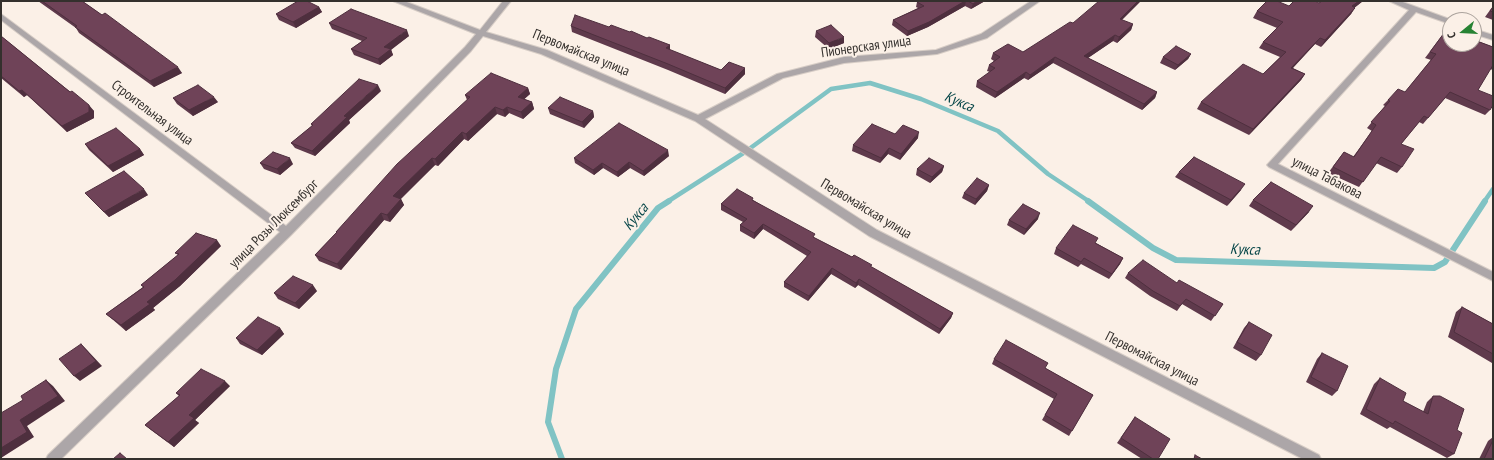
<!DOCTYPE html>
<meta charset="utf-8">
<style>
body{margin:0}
#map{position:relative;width:1494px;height:460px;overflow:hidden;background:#fbf0e7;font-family:"PT Sans Narrow",sans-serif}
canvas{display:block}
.frame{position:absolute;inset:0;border:2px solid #34302d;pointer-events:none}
.north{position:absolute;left:1442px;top:12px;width:40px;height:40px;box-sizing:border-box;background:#fbf0e7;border:1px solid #aba39d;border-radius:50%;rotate:252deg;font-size:11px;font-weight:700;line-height:16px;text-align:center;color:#34302d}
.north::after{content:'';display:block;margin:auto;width:14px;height:18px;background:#278233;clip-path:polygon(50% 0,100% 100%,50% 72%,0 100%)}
</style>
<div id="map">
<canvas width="1494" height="460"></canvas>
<div class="frame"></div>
<div class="north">С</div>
</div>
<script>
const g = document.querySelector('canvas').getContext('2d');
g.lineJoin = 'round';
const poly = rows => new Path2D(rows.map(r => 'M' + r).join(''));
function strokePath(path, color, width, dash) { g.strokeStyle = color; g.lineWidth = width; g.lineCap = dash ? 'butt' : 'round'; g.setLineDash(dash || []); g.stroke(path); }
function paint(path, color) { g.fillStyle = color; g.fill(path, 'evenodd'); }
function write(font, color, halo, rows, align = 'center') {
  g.font = font + ' "PT Sans Narrow",sans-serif'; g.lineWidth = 4; g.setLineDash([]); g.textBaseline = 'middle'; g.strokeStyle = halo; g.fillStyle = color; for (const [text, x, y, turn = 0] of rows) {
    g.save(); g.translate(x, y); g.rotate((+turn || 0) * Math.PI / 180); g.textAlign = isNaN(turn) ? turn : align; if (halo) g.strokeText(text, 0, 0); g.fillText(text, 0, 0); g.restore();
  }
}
strokePath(poly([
 [667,202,745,152,831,89,870,83,921,99,998,131,1048,174,1090,202],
 [1484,202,1493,189]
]), '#80c3c4', 4.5);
strokePath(poly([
 [1088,201,1153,248,1176,260,1434,268,1445,262,1485,201],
 [562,459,548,422,556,369,576,309,658,208,669,201]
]), '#80c3c4', 6);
const minor = poly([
 [393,1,404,1,480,30,503,1,511,1,486,32,547,50,698,115,777,74,844,57,936,50,981,34,1031,1,1040,1,987,38,937,54,844,63,783,78,705,119,877,230,1319,455,1321,459,1303,459,869,236,695,121,541,54,483,36,471,51,291,235,61,459,46,459,48,455,280,232,1,20,1,14,286,226,465,47,476,34,393,1],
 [1389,1,1400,1,1452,20,1450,20,1450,24,1416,12,1278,164,1493,272,1493,281,1269,167,1267,165,1409,10,1389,1],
 [1474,29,1493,35,1493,40,1474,34,1474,29]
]);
strokePath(minor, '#d7cdc6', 2);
paint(minor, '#aca6a8');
paint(poly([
 [38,1,82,1,102,15,182,73,154,87,79,33,76,28],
 [918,1,985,1,971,9,965,6,928,27,907,36,892,25,893,20,918,8,916,7,917,2],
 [1322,1,1363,1,1355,7,1351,14,1321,47,1315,44,1293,68,1305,74,1301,80,1249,135,1197,109,1201,102,1263,74,1280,57,1259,48,1263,42,1277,28,1253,18,1257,11,1289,6,1319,3],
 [1493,6,1493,20,1485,17],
 [319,7,322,12,296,28,279,20,276,14],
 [329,23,409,36,391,49,393,55,380,65,354,55,351,49,362,41,332,29],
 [1073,23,1133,24,1131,30,1117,43,1113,41,1088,58,1157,92,1155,98,1142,110,1053,63,1028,80,1024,78,995,98,976,87,977,81,990,72,987,71,989,65,994,61,991,59,993,53,1023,52],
 [571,26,609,27,630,32,647,38,670,45,670,50,721,70,745,68,745,74,725,94,668,70,572,32],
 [1447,29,1493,47,1493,70,1490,69,1478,90,1490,110,1485,115,1445,98,1423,124,1419,122,1401,144,1402,167,1397,173,1376,163,1359,187,1328,173,1344,152,1353,157,1372,131,1367,128,1385,106,1383,105,1388,100,1405,92,1431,60,1425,58],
 [816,31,844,43,829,49,815,37],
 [1,36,94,111,94,118,67,132,27,95,24,97,1,78],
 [1191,54,1188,59,1175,70,1160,63,1163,57],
 [528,88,530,94,524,99,532,102,534,109,523,119,509,113,505,117,497,114,468,141,464,139,438,166,435,165,401,199,404,205,390,222,384,220,341,270,319,261,315,255,336,233,336,232,467,100,465,95],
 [381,91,349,120,350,123,315,156,295,148,291,143,312,126,311,124],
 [173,98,218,102,193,116,177,104],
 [548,108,593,111,594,117,584,128,550,114],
 [895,134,918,138,900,160,888,154,880,163,852,151,853,145],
 [85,144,140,149,144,155,113,172,89,150],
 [669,156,644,176,630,168,618,177,603,168,594,175,575,163,574,158],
 [260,163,293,164,280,175,264,169],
 [944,166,942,172,930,183,916,175,917,169],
 [1179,172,1241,190,1227,206,1175,177],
 [989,185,987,191,975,205,962,198,964,193],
 [85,193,148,195,109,217],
 [753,200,815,238,852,257,871,267,953,313,951,318,939,334,858,285,855,288,831,274,808,301,784,287,784,282,807,256,763,229,754,239,740,231,740,225,743,222,721,210,721,204],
 [1253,200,1309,212,1291,231,1249,206],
 [1038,219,1024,235,1007,225,1009,220],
 [1096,243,1123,258,1120,264,1109,279,1081,264,1078,267,1054,254,1056,248],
 [221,246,180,286,153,308,155,310,126,331,112,319,106,314,143,287,141,285,178,255,175,253],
 [1128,273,1177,283,1223,304,1211,321,1182,304,1177,311,1150,296,1125,278],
 [317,291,299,309,278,299,274,293],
 [1462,307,1493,324,1493,362,1492,363,1448,337,1456,312],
 [1249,322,1261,355,1256,361,1233,348,1244,328],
 [280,328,284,334,262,355,240,344,236,338],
 [1322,353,1337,391,1332,396,1306,382,1317,359],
 [994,359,1045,368,1093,395,1069,436,1042,420,1054,399,992,364],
 [1380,378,1403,401,1423,412,1427,402,1433,396,1457,430,1454,454,1447,458,1390,427,1387,429,1360,414,1374,384],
 [230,386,195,420,199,423,174,447,151,430,145,425,179,396,176,393],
 [1135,417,1158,459,1142,459,1117,443],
 [1493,437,1493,459,1479,459,1488,441]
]), '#5f3a4c');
paint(poly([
 [965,1,966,1,965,6,928,27,907,36,908,31],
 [977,1,985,1,971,9,973,4],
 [1138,1,1141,1,1118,24,1120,19],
 [1359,1,1363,1,1348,13,1352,6],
 [319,7,322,12,296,28,293,22],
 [1355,8,1351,14,1321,47,1325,40],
 [1133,24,1131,30,1117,43,1119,37],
 [407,30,409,36,391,50,393,55,380,65,378,59,384,47],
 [1115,35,1113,41,1082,62,1084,56],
 [844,37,844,43,829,49,829,43],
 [1320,38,1315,44,1287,74,1291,68],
 [670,45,670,51,666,48],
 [1191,54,1188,59,1175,70,1178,65],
 [1055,57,1053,63,1028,80,1030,75],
 [178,67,182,73,154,87,150,81],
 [745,68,745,74,725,94,725,88],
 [1026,72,1024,78,995,98,997,92],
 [1305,74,1301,80,1249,135,1253,129],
 [378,85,381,91,349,120,350,123,315,156,312,151,344,116],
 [528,88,530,94,519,104,518,97],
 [22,90,27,95,24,97,19,91],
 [1157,92,1155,98,1142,110,1144,104],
 [214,97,218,102,193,116,189,110],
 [532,102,534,109,523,119,521,112],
 [89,105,94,111,94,118,67,132,62,126],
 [495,107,497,114,468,141,466,134],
 [507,107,509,113,505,117,503,110],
 [593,111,594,117,584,128,582,122],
 [462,132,464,139,438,166,435,159],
 [919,132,918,138,900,160,901,154],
 [889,148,888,154,880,163,881,158],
 [140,149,144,155,113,172,108,166],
 [668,150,669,156,644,176,643,171],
 [290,158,293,164,280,175,277,169],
 [432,158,435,165,396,203,393,196],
 [629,162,630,168,618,177,617,172],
 [602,163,603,168,594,175,593,170],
 [944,166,942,172,930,183,932,177],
 [1245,184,1241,190,1227,206,1231,200],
 [989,185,987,191,975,205,976,199],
 [144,189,148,195,109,217,104,212],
 [401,199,404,205,390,222,387,215],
 [1313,206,1309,212,1291,231,1296,225],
 [381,213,384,220,341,270,337,264],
 [1040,213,1038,219,1024,235,1026,229],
 [763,224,763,229,754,239,754,233],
 [217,240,221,246,180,286,153,308,155,310,126,331,121,325,147,302],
 [1123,258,1120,264,1109,279,1112,274],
 [832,268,831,274,808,301,809,296],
 [859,279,858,285,855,288,856,283],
 [313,285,317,291,299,309,295,303],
 [953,313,951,318,939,334,940,329],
 [280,328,284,334,262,355,257,350],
 [81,344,87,350,102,366,80,381,74,376],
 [46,380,53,386,65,401,27,426,34,437,1,458,1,448,20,420],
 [225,381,230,386,195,420,199,423,174,447,168,442,189,415]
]), '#4e2f3e');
const building = poly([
 [42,1,82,1,102,15,105,13,178,67,150,81,75,27,77,26,42,1],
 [298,1,307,1,319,7,293,22,276,14,298,1],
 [918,1,965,1,929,22,908,31,893,20,924,6,917,2,918,1],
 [968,1,977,1,973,4,968,1],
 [1099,1,1138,1,1120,19,1133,24,1119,37,1115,35,1084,56,1157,92,1144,104,1055,57,1030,75,1026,72,997,92,977,81,995,68,989,65,1000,57,993,53,1008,44,1023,52,1070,22,1073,23,1099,1],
 [1267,1,1277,1,1289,6,1294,1,1315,1,1319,3,1322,1,1359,1,1352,6,1355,8,1325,40,1320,38,1291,68,1305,74,1253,129,1201,102,1243,64,1263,74,1286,52,1263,42,1283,22,1257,11,1267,1],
 [1493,7,1493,12,1490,11,1493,7],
 [351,9,407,30,384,47,391,49,378,59,351,49,367,38,329,23,351,9],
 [575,15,609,27,611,25,630,32,631,31,647,38,649,37,670,45,666,48,721,70,729,62,745,68,725,88,668,64,571,26,575,15],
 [831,25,844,37,829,43,816,31,831,25],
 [1447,29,1450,30,1450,44,1474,44,1474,40,1493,47,1493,65,1478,90,1493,96,1493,105,1490,110,1450,92,1428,118,1424,116,1401,144,1414,149,1402,167,1381,157,1363,182,1333,167,1344,152,1354,157,1376,125,1371,122,1390,101,1388,100,1398,89,1405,92,1436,54,1430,52,1447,29],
 [1,36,70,92,72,91,89,105,89,112,62,126,22,90,19,91,1,76,1,36],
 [1176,46,1191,54,1178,65,1163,57,1176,46],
 [491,73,528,88,518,97,532,102,521,112,507,107,503,110,495,107,466,134,462,132,435,159,432,158,393,196,401,199,387,215,381,213,337,264,315,255,337,232,336,232,397,164,470,97,465,95,491,73],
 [359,79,378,85,344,116,347,117,312,151,291,143,313,125,311,124,359,79],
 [198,85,214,97,189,110,173,98,198,85],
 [560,97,593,111,582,122,548,108,560,97],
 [619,123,668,150,643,171,629,162,617,172,602,163,593,170,574,158,619,123],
 [872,124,895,134,903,125,919,132,901,154,889,148,881,158,853,145,872,124],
 [116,128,140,149,108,166,85,144,116,128],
 [273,152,290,158,277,169,260,163,273,152],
 [1194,157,1245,184,1231,200,1179,172,1194,157],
 [929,158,944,166,932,177,917,169,929,158],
 [124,171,144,189,104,212,85,193,124,171],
 [977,178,989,185,976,199,964,193,977,178],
 [1271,182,1313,206,1296,225,1253,200,1271,182],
 [737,189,753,198,752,200,815,234,813,237,852,257,854,255,872,265,870,266,953,313,940,329,859,279,856,283,832,268,809,296,784,282,811,252,763,224,754,233,740,225,747,219,721,204,737,189],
 [1023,204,1040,213,1026,229,1009,220,1023,204],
 [1073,225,1098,238,1095,243,1123,258,1112,274,1084,258,1081,262,1056,248,1073,225],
 [196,233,217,240,175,280,147,302,150,304,121,325,106,314,144,287,141,285,179,254,175,253,196,233],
 [1143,260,1177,283,1179,280,1223,304,1215,316,1186,299,1180,306,1153,291,1128,273,1143,260],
 [293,276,313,285,295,303,274,293,293,276],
 [1462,307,1493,324,1493,354,1454,332,1462,307],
 [258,317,280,328,257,350,236,338,258,317],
 [1249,322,1272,335,1261,355,1237,342,1249,322],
 [1006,340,1048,363,1045,368,1093,395,1072,431,1045,415,1057,394,994,359,1006,340],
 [81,344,96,361,74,376,59,359,81,344],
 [1322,353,1348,366,1337,391,1311,377,1322,353],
 [201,369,225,381,189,415,194,418,168,442,145,425,180,395,176,393,201,369],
 [1380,378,1406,393,1403,401,1428,414,1433,396,1440,396,1464,409,1457,430,1462,433,1454,454,1395,421,1393,424,1366,409,1380,378],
 [46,380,58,396,20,420,27,432,1,448,1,413,23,400,21,396,46,380],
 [1135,417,1170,439,1158,459,1153,459,1121,438,1135,417],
 [1493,440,1493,459,1484,459,1493,440],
 [120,453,127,459,113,459,120,453],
 [1195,455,1202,459,1194,459,1195,455]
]);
paint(building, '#6f4358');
strokePath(building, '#4e2f3e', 1);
write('14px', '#34302d', '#fbf0e7', [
 ["Пионерская улица",866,47,-8],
 ["Первомайская улица",581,53,22],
 ["Строительная улица",152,113,37],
 ["улица Табакова",1327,178,27],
 ["Первомайская улица",866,209,31],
 ["улица Розы Люксембург",274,224,-45],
 ["Первомайская улица",1152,359,27]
]);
write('italic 15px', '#084749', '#fbf0e7', [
 ["Кукса",959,102,23],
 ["Кукса",636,217,-50],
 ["Кукса",1245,250,2]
]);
</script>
